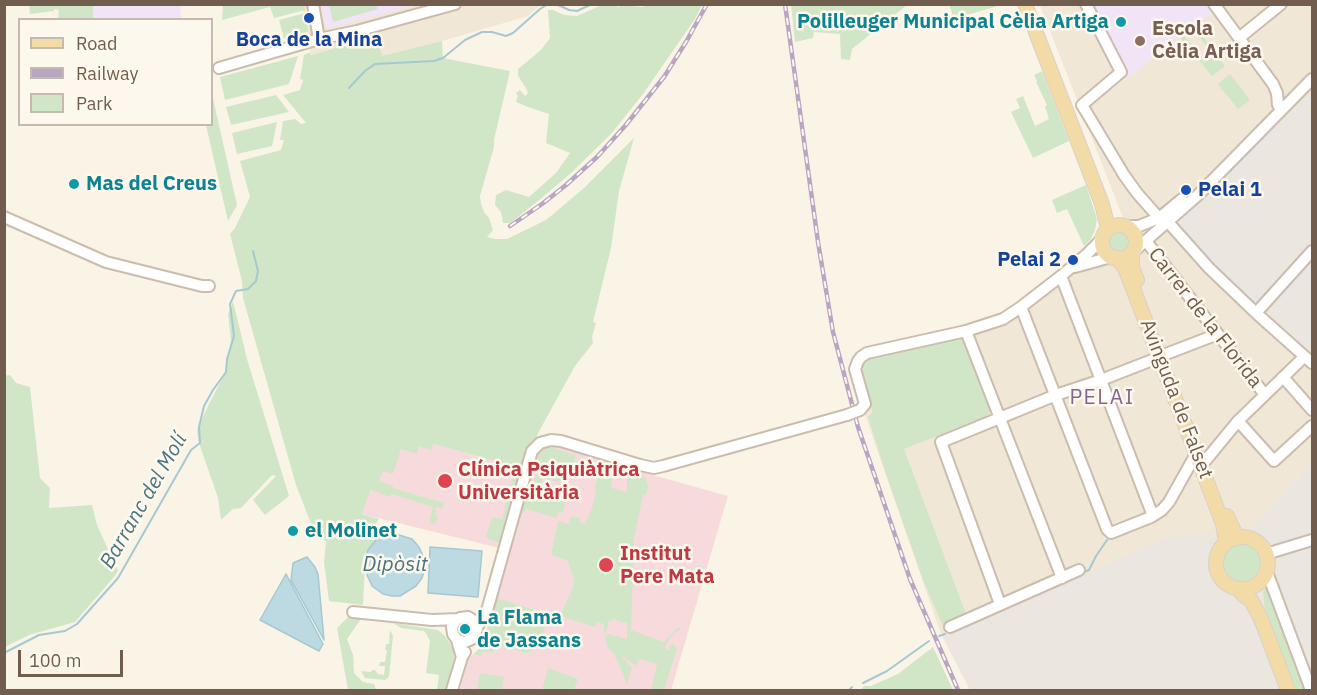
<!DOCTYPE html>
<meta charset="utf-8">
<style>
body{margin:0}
#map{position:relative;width:1317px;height:695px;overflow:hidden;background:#faf4e7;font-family:"IBM Plex Sans",sans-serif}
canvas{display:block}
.frame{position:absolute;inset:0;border:6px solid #715d4e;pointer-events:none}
.legend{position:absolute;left:18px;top:18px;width:195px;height:108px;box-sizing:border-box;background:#fdf8ed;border:2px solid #c5baad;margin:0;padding:8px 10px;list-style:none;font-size:18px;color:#715d4e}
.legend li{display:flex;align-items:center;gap:12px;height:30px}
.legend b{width:30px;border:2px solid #c5baad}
.scale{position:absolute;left:18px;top:650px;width:105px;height:27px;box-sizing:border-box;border:3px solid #715d4e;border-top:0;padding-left:8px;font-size:18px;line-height:21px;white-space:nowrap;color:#715d4e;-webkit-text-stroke:4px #fdf8ed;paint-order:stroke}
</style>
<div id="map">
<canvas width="1317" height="695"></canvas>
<div class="frame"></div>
<ul class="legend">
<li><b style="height:8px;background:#f2dba6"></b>Road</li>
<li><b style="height:8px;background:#b8a6c3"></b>Railway</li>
<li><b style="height:16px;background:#d1e6c7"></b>Park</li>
</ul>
<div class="scale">100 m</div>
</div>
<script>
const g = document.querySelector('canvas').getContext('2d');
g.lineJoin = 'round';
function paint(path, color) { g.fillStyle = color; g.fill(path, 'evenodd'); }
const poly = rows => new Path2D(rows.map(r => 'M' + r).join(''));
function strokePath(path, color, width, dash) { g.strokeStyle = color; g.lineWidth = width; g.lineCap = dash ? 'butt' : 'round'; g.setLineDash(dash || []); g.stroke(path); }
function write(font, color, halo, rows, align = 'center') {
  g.font = font + ' "IBM Plex Sans",sans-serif'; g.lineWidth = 5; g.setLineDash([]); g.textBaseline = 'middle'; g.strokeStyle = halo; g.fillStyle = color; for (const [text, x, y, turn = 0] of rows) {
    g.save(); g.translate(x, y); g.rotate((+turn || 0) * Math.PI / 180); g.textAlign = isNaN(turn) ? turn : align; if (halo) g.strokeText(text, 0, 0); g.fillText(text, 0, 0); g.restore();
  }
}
paint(poly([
 [302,5,540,5,528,16,422,47,382,57,377,36,311,55],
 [1040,5,1312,5,1312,461,1250,530,1076,579,1009,608,941,634,865,415,869,410,860,366,864,358,1013,317,1075,273,1104,264,1117,264,1139,259]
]), '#f1e7d6');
paint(poly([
 [1312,91,1312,358,1255,305,1214,265,1177,223],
 [1312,461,1312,690,970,690,941,634,1076,579,1166,538,1250,530]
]), '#ebe6e0');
paint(poly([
 [1214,4,1217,9,1125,80,1086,5],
 [93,5,180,6,181,19,93,19],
 [322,5,416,5,329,28,325,25]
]), '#f1e4f6');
paint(poly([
 [382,430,520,468,499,548,362,514,378,472],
 [550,443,642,472,728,496,671,690,460,690,468,659,482,646,537,450]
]), '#f7dbdc');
paint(poly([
 [949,4,1001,4,1001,5,954,19],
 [29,5,93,5,93,19,58,19,59,10,54,9,54,11,30,14],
 [223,5,304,5,305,10,274,18,270,7,222,20],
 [329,5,376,5,378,9,333,22],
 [621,5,641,7,659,4,702,5,695,19,643,94,611,134,571,173,543,197,510,223,503,223,501,212,495,205,496,195,506,190,529,197,556,173,570,153,546,143,549,114,528,107,516,102,518,96,516,93,520,90,525,96,528,93,526,88,518,76,518,69,541,50,550,38,548,10,553,10,564,15,577,16,602,5,613,5,619,7],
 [791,5,791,4,907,5,852,49,850,60,841,59,840,34,814,32,813,38,795,42],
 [305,13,308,32,284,39,279,20],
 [1196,27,1225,66,1212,76,1181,38,1184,36,1204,59,1211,52,1193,29],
 [377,36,382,56,442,41,443,58,510,71,494,140,494,147,480,196,481,204,484,212,489,218,493,230,487,237,495,239,507,239,546,220,584,188,634,138,619,191,611,248,593,322,596,323,592,337,593,343,575,366,537,435,536,446,520,468,433,444,431,450,419,446,417,454,401,449,393,474,383,471,379,481,393,486,393,488,444,503,442,509,436,507,435,511,438,518,435,524,429,523,433,507,392,494,390,497,371,490,362,514,379,519,374,527,377,539,368,550,365,562,363,605,329,601,324,562,326,541,317,539,296,485,243,298,242,281,230,234,235,228,250,197,240,161,281,150,284,140,280,140,283,121,295,119,301,124,306,123,283,95,300,90,303,80,300,79,304,55,310,52,311,55],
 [298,56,289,84,225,100,220,77],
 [1042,71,1069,141,1033,158,1011,112,1020,108,1016,99,1023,96,1035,126,1049,119,1045,106,1047,105,1036,82,1037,81,1034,75],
 [1230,74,1250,100,1238,109,1218,84],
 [212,94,237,205,228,221,206,125,212,124],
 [276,95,289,112,231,125,226,107],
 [277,122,272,146,237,154,232,133],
 [1086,185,1097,219,1095,230,1091,239,1084,246,1067,209,1057,213,1052,200],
 '1108 242a11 11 0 1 1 22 0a11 11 0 1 1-22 0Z',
 [233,301,247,359,289,496,265,515,253,500,276,476,272,475,241,508,233,509,221,520,218,498,199,443,197,430,208,406,225,373,231,340,228,314],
 [957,338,962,338,965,341,991,409,989,414,985,417,904,449,966,614,943,626,923,580,885,471,868,417,872,413,872,407,862,373,862,365,868,358],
 [10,375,16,383,30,387,40,478,50,488,49,508,92,505,97,525,118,571,114,577,75,622,29,635,5,647,4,376],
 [547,448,553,448,576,455,570,473,564,482,557,482,543,478,542,481,568,491,563,513,558,512,557,518,526,509,524,513,519,512,527,484,530,483,537,476,538,470,535,469,539,456,541,451],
 [606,462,610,464,612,468,611,482,612,488,627,492,627,480,630,474,634,473,644,476,648,486,646,495,643,495,634,538,631,630,664,642,678,627,680,628,681,630,675,632,666,644,665,648,668,651,671,645,673,644,677,649,664,690,651,690,657,664,639,659,636,666,621,655,632,668,627,684,618,662,611,650,606,645,605,636,609,634,627,639,627,623,617,621,615,618,613,618,614,621,609,620,607,629,604,634,604,624,597,622,595,627,560,616,573,587,574,580,570,569,568,560,566,560,551,555,558,521,569,524,571,516,581,518,580,522,585,524,592,508,596,492,595,487,600,469,603,464],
 [513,471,519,473,500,543,488,539,486,537,492,517,502,519,513,477],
 '1222 564a21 21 0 1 1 42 0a21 21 0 1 1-42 0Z',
 [1269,583,1270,595,1275,610,1306,690,1295,690,1265,611,1263,591],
 [496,598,535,610,531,621,544,627,541,643,538,646,527,653,496,645,493,653,483,651,482,656,474,654,482,646],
 [348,617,361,619,347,639,353,655,354,673,363,682,374,684,376,690,367,689,366,690,348,690,337,628],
 [393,623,438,630,445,636,454,650,455,655,446,690,437,690,439,675,426,673,430,641,427,635,424,631,401,628],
 [390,630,393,636,389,677,385,680,365,678,361,671,371,672,372,670,375,670,378,674,384,675,385,666,379,666,380,662,385,662,387,650,385,650,386,644,389,644],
 [933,647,953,690,861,690,864,686,871,686,898,674],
 [548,668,578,679,574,690,542,690],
 [480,673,504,677,502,690,477,690]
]), '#d1e6c7');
const water = poly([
 [399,535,412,539,419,547,424,558,425,569,422,578,416,586,400,596,392,596,383,594,372,586,367,575,365,562,368,550,377,539,388,536,399,535],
 [430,547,482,551,478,597,428,593,430,547],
 [307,557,315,567,318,574,324,640,291,580,293,563,307,557],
 [286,574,323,644,319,651,260,620,286,574]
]);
paint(water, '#bddae2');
strokePath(water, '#a5c8d2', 1.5);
strokePath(poly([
 [556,4,569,10,577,11,592,4],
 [349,88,365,71,375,64,434,61,443,58,465,40,482,32,492,32,506,36,513,33,540,9,548,4],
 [1082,573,1089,570,1096,556,1107,540],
 [939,636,945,634],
 [4,653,39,635,65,631,77,624,118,578,191,450,200,443,199,427,204,406,213,390,226,372,227,359,234,336,230,304,236,291,248,289,256,281,258,271,253,251],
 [863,683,887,671,929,641],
 [849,690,852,687]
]), '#a5c8d2', 2);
const minor = poly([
 [313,4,319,39],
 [1086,4,1121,72,1082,105,1124,175,1137,193,1159,218],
 [1214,4,1273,84,1277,93,1278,105],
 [1239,38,1281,4],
 [219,68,319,39,357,31,455,4],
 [4,217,106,262,202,286,209,286],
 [1168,222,1209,268,1256,313,1312,363],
 [1126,226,1139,226,1159,218,1182,199],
 [1146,241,1265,395],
 [1134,251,1197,196,1312,79],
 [1075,267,1111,257],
 [1061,276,1153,516],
 [1021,307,1107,529,1111,533,1151,517,1162,510,1169,502,1196,454],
 [1256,313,1312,251],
 [966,331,1062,578],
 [1166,354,1218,334],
 [1283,377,1312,410],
 [860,410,865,404,855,369,858,361,861,357,867,353,966,331,1003,319,1021,307,1061,276,1087,254,1102,239],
 [1238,421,1274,461,1312,426],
 [1206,460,1238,421,1304,357],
 [1266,554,1312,540],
 [1267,572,1311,690],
 [1000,604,941,442,1056,395,1101,380,1160,357],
 [353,612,432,620,458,619],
 [477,627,486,614,490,600,529,461,532,451,540,443,551,440,561,441,640,465,654,468,663,466,847,415],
 [950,627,1079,570],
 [457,640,465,642,474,638,477,629,476,624,473,620,468,617,460,618,455,621,452,627,453,634,457,640,462,657],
 [452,690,462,657,465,652]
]);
const major = poly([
 [1025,4,1102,204,1108,228],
 '1102 242a17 17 0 1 1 34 0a17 17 0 1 1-34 0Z',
 [1132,253,1132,267,1137,280],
 [1117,258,1125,268,1129,278,1223,524,1226,543],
 [1227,516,1237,538],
 '1216 563a26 26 0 1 1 52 0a26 26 0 1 1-52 0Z',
 [1239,589,1243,595,1251,600,1261,619,1288,690]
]);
strokePath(minor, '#cbbdae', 14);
strokePath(major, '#d7d2cd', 16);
strokePath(minor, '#fff', 10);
strokePath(major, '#f2dba6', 14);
const rail = poly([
 [785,4,818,242,833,332,858,427,910,579,958,690],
 [510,226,542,204,566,185,597,157,625,126,664,77,686,42,707,4]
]);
strokePath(rail, '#b8a6c3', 4.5);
strokePath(rail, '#fdf8ed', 2, [7]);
const minorBridge = poly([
 [847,415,860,410]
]);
strokePath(minorBridge, '#cbbdae', 14, []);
strokePath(minorBridge, '#fff', 10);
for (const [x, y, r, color] of [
 [309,18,6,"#1a4fb4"],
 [1121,22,6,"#0f9aa8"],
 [1140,41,6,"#8d6e63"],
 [74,184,6,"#0f9aa8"],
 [1186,190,6,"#1a4fb4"],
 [1073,260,6,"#1a4fb4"],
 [445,481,8,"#e0444e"],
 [293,531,6,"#0f9aa8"],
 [606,565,8,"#e0444e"],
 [465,629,6,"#0f9aa8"]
]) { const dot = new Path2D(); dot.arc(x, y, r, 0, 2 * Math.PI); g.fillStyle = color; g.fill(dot); strokePath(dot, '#fdf8ed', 2); }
write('bold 20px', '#0d838f', '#fdf8ed', [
 ["Polilleuger Municipal Cèlia Artiga",1109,22,"right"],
 ["Mas del Creus",86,184],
 ["el Molinet",305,531],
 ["La Flama",477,618],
 ["de Jassans",477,641]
], 'left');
write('bold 20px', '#785e54', '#fdf8ed', [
 ["Escola",1152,29],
 ["Cèlia Artiga",1152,52]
], 'left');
write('bold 20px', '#164399', '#fdf8ed', [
 ["Boca de la Mina",309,40],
 ["Pelai 1",1198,190,"left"],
 ["Pelai 2",1061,260,"right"]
]);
write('20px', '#715d4e', '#fdf8ed', [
 ["Carrer de la Florida",1205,318,52],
 ["Avinguda de Falset",1176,399,69]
]);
write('bold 20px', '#be3a42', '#fdf8ed', [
 ["Clínica Psiquiàtrica",458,470],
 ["Universitària",458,493],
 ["Institut",620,554],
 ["Pere Mata",620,577]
], 'left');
g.letterSpacing = '1.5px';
write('21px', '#83668d', '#fdf8ed', [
 ["PELAI",1102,398]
]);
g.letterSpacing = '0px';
write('italic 21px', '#4a7482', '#fdf8ed', [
 ["Barranc del Molí",144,501,-60],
 ["Dipòsit",395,565]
]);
</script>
